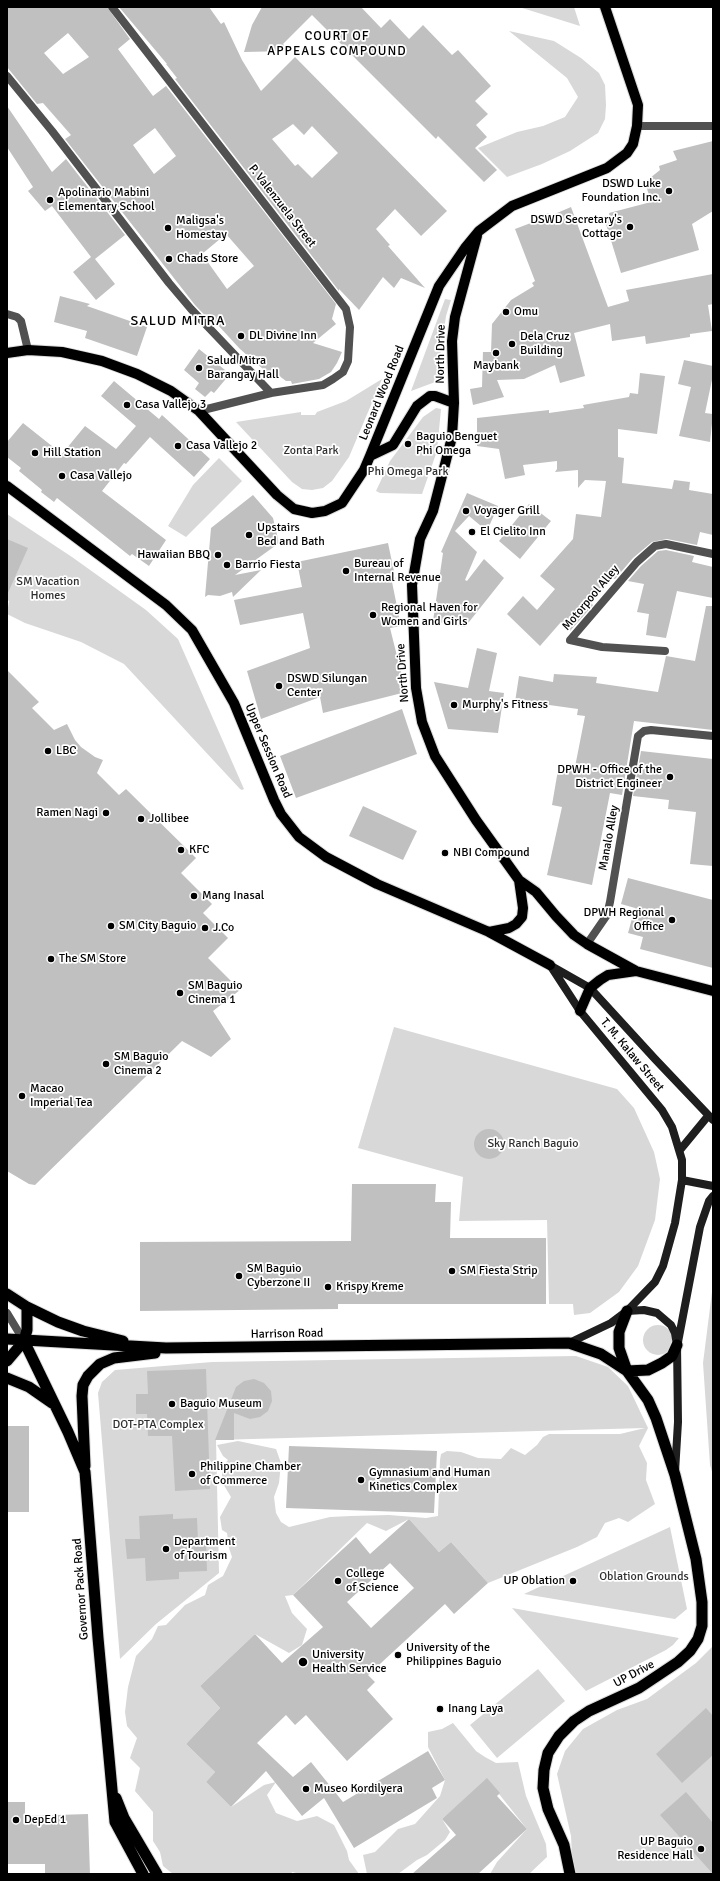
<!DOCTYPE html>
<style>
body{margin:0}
#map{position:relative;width:720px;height:1881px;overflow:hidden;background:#fff;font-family:Signika,sans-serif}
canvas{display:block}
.frame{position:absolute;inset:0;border:8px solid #000;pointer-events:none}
</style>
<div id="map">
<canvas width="720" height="1881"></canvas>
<div class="frame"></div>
</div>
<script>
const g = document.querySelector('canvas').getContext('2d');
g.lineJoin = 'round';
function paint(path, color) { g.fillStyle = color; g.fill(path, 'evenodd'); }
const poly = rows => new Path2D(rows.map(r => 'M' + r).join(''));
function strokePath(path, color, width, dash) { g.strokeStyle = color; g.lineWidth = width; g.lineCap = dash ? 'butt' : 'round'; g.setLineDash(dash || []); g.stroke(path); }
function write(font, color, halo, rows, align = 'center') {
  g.font = font + ' Signika,sans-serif'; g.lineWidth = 3.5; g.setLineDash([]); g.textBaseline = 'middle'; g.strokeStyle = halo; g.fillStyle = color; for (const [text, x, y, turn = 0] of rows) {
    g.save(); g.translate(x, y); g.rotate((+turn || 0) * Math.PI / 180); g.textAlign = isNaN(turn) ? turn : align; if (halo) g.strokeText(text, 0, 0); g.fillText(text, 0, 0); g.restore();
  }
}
paint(poly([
 [519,7,574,7,580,26],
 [509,31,554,41,581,58,599,73,605,85,606,105,605,119,598,133,570,151,542,164,507,177,478,148,517,132,543,126,565,117,578,97,567,78],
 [445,299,451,300,446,316,439,363,438,381,411,391],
 [382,379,349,457,332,481,323,488,312,490,302,489,292,482,236,422,301,412,301,415,315,415,317,412,346,401],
 [436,408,441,409,437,451,422,494,380,493,376,491,390,461,423,417],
 [219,458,242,481,186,537,168,526,193,485],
 [7,514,72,557,146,610,178,639,244,789,242,790,240,789,124,664,81,642,25,623,7,614,9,601,7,600],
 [394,1027,617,1089,634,1108,654,1152,660,1179,655,1220,638,1266,619,1292,590,1313,574,1315,573,1304,549,1304,547,1220,459,1221,463,1177,358,1148],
 [713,1284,713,1475,710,1465,703,1363],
 '643 1340a15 15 0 1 1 30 0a15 15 0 1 1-30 0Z',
 [576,1356,608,1367,628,1386,648,1428,639,1446,647,1463,646,1480,655,1504,628,1522,619,1518,605,1523,597,1537,577,1547,488,1583,451,1542,439,1552,409,1519,386,1531,367,1523,293,1595,285,1596,292,1613,307,1629,302,1645,289,1653,255,1634,200,1686,220,1708,186,1744,215,1772,206,1782,231,1807,264,1785,276,1782,267,1795,276,1813,297,1821,317,1816,334,1825,347,1851,349,1860,359,1874,300,1874,292,1872,291,1874,173,1874,163,1866,160,1852,153,1841,153,1812,135,1791,140,1768,130,1758,137,1738,127,1726,125,1712,128,1687,136,1656,152,1639,158,1626,166,1625,185,1605,205,1595,208,1585,223,1576,232,1557,229,1548,227,1533,222,1530,220,1517,231,1497,222,1482,222,1468,228,1460,223,1456,217,1445,238,1441,276,1449,281,1463,279,1483,274,1497,276,1513,281,1522,289,1527,330,1517,351,1516,389,1515,426,1518,438,1516,440,1460,441,1454,447,1451,461,1452,478,1458,501,1459,511,1448,525,1455,537,1445,543,1437,549,1434,620,1434,645,1428,216,1440,219,1573,156,1624,120,1659,98,1393,102,1382,115,1370,212,1362],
 [670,1527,687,1609,675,1619,524,1594],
 [512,1608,679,1638,673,1645,666,1650,586,1691],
 [713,1646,713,1874,573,1874,571,1836,557,1774,565,1751,583,1729,617,1710,647,1699,696,1663],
 [538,1669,565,1701,497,1758,470,1725],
 [453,1723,476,1751,485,1757,496,1763,518,1762,526,1796,546,1844,547,1857,529,1874,490,1874,497,1862,527,1829,487,1779,442,1819,450,1832,445,1840,427,1855,417,1860,398,1874,367,1874,363,1855,375,1852,398,1829,415,1824,440,1796,445,1780,428,1747,428,1732,442,1729]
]), '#d8d8d8');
paint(poly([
 [7,7,107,7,130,39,118,49,153,96,166,86,336,304,332,319,336,324,313,343,342,352,337,363,331,372,319,379,292,384,291,381,286,381,274,372,271,376,240,349,216,323,214,325,195,305,65,139,71,135,43,103,37,104,7,67],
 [68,33,89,57,63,74,44,53],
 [155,128,176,156,154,174,133,145],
 [226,234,254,266,227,289,202,254],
 [119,7,209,7,221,24,224,22,242,60,261,91,295,57,447,211,421,236,395,209,376,229,390,245,388,246,425,288,401,278,394,288,383,277,359,310,339,289,339,291,175,79,177,78,166,64,167,64],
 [293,124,304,135,312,126,338,153,312,178,298,164,295,166,272,139],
 [262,7,361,7,381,28,390,19,409,39,423,25,452,55,458,50,491,86,475,101,488,114,476,125,487,137,475,148,497,170,484,182,438,136,436,139,312,15,283,44,289,51,244,52,252,25],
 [7,106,52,172,66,159,125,235,95,259,115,284,96,300,73,272,91,257,52,206,45,211,28,191,33,187,7,147],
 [713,141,713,211,692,224,699,250,621,273,605,221,610,219,609,213,651,202,645,182,660,170,659,166,677,160,673,151],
 [571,207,608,307,629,301,626,290,713,274,713,304,708,305,712,331,690,334,690,337,646,344,645,336,612,341,610,324,574,333,585,376,560,383,555,365,524,379,497,380,504,397,473,405,470,389,482,387,483,350,483,352,491,352,492,324,511,300,534,286,532,283,535,281,515,229,536,221,535,218,549,213,550,216],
 [60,296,90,304,87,306,147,327,137,356,85,338,87,331,54,322],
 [199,349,230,374,214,393,211,391,205,397,195,389,199,383,184,370],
 [684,360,713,366,713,375,705,413,713,414,710,442,679,436,691,387,678,384],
 [640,373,665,376,657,434,618,429,618,457,624,458,622,483,672,489,674,480,690,482,689,490,713,494,713,535,700,532,697,545,667,539,652,542,633,558,615,579,609,577,590,602,593,605,570,631,561,622,540,646,507,614,523,596,537,610,555,589,540,576,573,539,576,514,601,517,606,481,585,480,578,488,578,470,555,472,557,469,557,461,523,465,525,475,505,479,499,449,477,446,477,418,549,410,549,413,584,408,583,405,629,397,630,393,638,394],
 [114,381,159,419,162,415,210,459,194,477,150,437,126,464,124,463,102,491,166,540,149,566,132,554,130,556,57,498,54,502,41,492,42,490,19,471,21,468,7,457,7,442,23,423,62,454,85,426,116,449,136,426,101,396],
 [467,493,498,506,487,531,469,516,455,531,477,552,465,580,467,581,484,559,504,578,465,627,433,621,443,553,441,552],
 [253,495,273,518,279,543,235,575,261,570,233,597,232,592,220,596,208,595,205,597,211,528],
 [529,504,551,521,520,559,499,541],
 [7,539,28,548,7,595],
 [388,543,396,581,392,582,401,626,390,628,406,692,323,713,320,697,261,719,247,671,310,648,303,613,240,625,234,600,302,587,297,562],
 [666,550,694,556,692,562,713,567,713,598,677,591,666,638,646,635,649,614,637,612,644,584,628,581,641,566,658,551],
 [706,606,713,606,713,730,634,721,622,795,610,793,592,885,547,875,562,807,552,805,559,764,575,767,585,716,577,715,578,709,542,704,542,707,515,702,519,676,553,682,554,674,597,677,596,683,658,692,666,656,695,661],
 [477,648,497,653,489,691,504,693,498,733,448,729,434,682,468,688],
 [7,670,39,702,32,708,54,730,67,724,75,740,81,747,95,757,103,760,97,773,119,795,126,789,196,858,181,873,212,904,203,913,228,938,208,958,240,990,213,1011,231,1039,211,1057,182,1041,35,1185,29,1184,7,1171],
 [402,709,417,754,296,798,280,756],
 [641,751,713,759,713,866,690,864,696,812,668,809,669,800,633,796],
 [363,806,417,831,403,860,349,836],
 [628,878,713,900,713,968,640,949,643,937,628,933,635,908,621,904],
 '474 1144a15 15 0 1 1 30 0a15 15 0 1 1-30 0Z',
 [352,1184,436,1184,435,1202,451,1202,450,1238,546,1238,546,1304,338,1304,338,1309,140,1311,140,1242,351,1241],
 [206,1369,210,1489,175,1491,172,1436,148,1436,147,1414,136,1414,136,1394,148,1394,147,1371],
 [254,1379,264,1383,271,1391,272,1401,268,1411,260,1417,250,1419,234,1413,234,1440,215,1440,236,1387,244,1381],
 [7,1426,29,1426,29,1512,7,1512],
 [289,1446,437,1451,434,1513,286,1508],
 [173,1514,173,1519,197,1518,198,1541,206,1541,207,1571,179,1572,179,1579,146,1581,145,1558,127,1559,125,1539,140,1539,139,1516],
 [409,1519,439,1552,451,1542,488,1583,454,1614,445,1604,368,1675,375,1682,367,1690,393,1719,347,1761,306,1715,295,1725,286,1715,257,1743,293,1777,311,1762,343,1802,428,1751,445,1780,432,1788,437,1798,354,1848,324,1798,302,1816,266,1771,231,1807,206,1782,215,1772,186,1744,220,1708,200,1686,255,1634,282,1663,323,1627,293,1595,356,1537,370,1554],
 [390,1563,414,1588,371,1628,347,1602],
 [706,1708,713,1716,713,1755,682,1783,656,1754],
 [487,1778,500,1793,497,1796,527,1829,478,1874,412,1874,456,1835,442,1819],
 [686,1792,713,1823,713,1874,660,1815],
 [7,1802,25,1802,25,1816,88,1814,90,1874,45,1874,45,1864,7,1864]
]), '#c0c0c0');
const primary = poly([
 [477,236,455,317,452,341,454,403,452,437,433,511,420,539,412,585,416,688,422,722,435,756,476,820,519,880,536,892,556,916,574,935,587,944,636,971,713,991],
 [7,353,28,350,62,352,102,361,137,374,171,391,199,411,277,495,294,509,312,513,325,511,342,503,364,470,370,456,439,286,465,248,479,231,512,206,607,168,627,153,633,144,637,126,638,105,605,7],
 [370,456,393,445,417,406,430,396,435,396,454,403],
 [7,486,166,605,192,630,234,703,274,800,281,814,299,837,326,857,377,884,489,932,550,965],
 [489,932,509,928,516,924,522,917,523,908,519,880],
 [580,1011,590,988,600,980,608,975,636,971]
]);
const trunk = poly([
 [7,1294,27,1307,58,1322,83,1331,123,1341],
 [627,1311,619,1332,619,1348,627,1371,648,1370,662,1363,672,1356,677,1345],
 [7,1339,166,1348,569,1343,601,1354,627,1371,648,1400,656,1418,675,1475,696,1559,702,1602,702,1626,698,1639,690,1651,678,1662,639,1688,589,1711,574,1721,559,1736,548,1753,544,1770,543,1788,548,1809,564,1845,570,1874],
 [24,1341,68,1432,85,1472,98,1638,115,1822,143,1874],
 [7,1361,24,1341,27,1330,27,1307],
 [7,1378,29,1387,52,1403],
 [85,1466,82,1396,83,1385,88,1376,100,1364,114,1358,155,1353],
 [116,1798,124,1818,157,1874]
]);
strokePath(primary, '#dbdbdb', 12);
strokePath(trunk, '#dbdbdb', 13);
strokePath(poly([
 [112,7,346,309,350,327,348,361,343,372,333,379,323,385,271,393,199,411],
 [7,76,52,131,169,283,191,309,271,393],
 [637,126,713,126],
 [7,314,17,317,21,321,28,350],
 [665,651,602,647,570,640,637,562,655,546,666,544,713,554],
 [587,944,607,915,610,902,638,736,644,731,651,730,713,736]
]), '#515151', 8);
strokePath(poly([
 [7,1313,24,1341]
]), '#515151', 8);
strokePath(poly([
 [550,965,580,1011,662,1110,672,1127,682,1160,682,1180,675,1223,663,1266,655,1282,627,1311,611,1323,569,1343],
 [553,967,590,988,655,1059,713,1120],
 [680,1150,708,1116],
 [682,1180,713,1186],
 [627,1311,644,1310,657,1313,671,1325,675,1333,677,1345,678,1422,675,1472],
 [678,1342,700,1227,709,1201,713,1196]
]), '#1e1e1e', 8);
strokePath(primary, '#000', 10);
strokePath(trunk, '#000', 11);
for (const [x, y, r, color] of [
 [669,191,4,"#000"],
 [50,200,4,"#000"],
 [630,227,4,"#000"],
 [168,228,4,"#000"],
 [169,259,4,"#000"],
 [506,312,4,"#000"],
 [241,336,4,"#000"],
 [512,344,4,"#000"],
 [496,353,4,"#000"],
 [199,368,4,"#000"],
 [127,405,4,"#000"],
 [408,444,4,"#000"],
 [178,446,4,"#000"],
 [35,453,4,"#000"],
 [62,476,4,"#000"],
 [466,511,4,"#000"],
 [472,532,4,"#000"],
 [249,535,4,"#000"],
 [218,555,4,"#000"],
 [227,565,4,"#000"],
 [346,571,4,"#000"],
 [373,615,4,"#000"],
 [279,686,4,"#000"],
 [454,705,4,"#000"],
 [48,751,4,"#000"],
 [670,777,4,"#000"],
 [106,813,4,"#000"],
 [141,819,4,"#000"],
 [181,850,4,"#000"],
 [445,853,4,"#000"],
 [194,896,4,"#000"],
 [672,920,4,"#000"],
 [111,926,4,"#000"],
 [205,928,4,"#000"],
 [51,959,4,"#000"],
 [180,993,4,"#000"],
 [106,1064,4,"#000"],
 [22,1096,4,"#000"],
 [452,1271,4,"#000"],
 [239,1276,4,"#000"],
 [328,1287,4,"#000"],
 [172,1404,4,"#000"],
 [192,1474,4,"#000"],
 [361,1480,4,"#000"],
 [166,1549,4,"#000"],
 [338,1581,4,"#000"],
 [573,1581,4,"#000"],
 [398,1655,4,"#000"],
 [303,1662,5,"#000"],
 [440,1709,4,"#000"],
 [306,1789,4,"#000"],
 [16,1820,4,"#000"],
 [701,1849,4,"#000"]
]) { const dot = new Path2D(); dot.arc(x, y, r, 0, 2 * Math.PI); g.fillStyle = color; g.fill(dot); strokePath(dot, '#fff', 1.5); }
write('12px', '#000', '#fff', [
 ["DSWD Luke",661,184,"right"],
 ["Foundation Inc.",661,198,"right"],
 ["Apolinario Mabini",58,193],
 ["Elementary School",58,207],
 ["DSWD Secretary's",622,220,"right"],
 ["Cottage",622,234,"right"],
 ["Maligsa's",176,221],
 ["Homestay",176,235],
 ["Chads Store",177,259],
 ["Omu",514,312],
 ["DL Divine Inn",249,336],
 ["Dela Cruz",520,337],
 ["Building",520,351],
 ["Salud Mitra",207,361],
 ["Barangay Hall",207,375],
 ["Maybank",496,366,"center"],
 ["Casa Vallejo 3",135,405],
 ["Baguio Benguet",416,437],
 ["Phi Omega",416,451],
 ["Casa Vallejo 2",186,446],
 ["Hill Station",43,453],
 ["Casa Vallejo",70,476],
 ["Voyager Grill",474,511],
 ["Upstairs",257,528],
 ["Bed and Bath",257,542],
 ["El Cielito Inn",480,532],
 ["Hawaiian BBQ",210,555,"right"],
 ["Bureau of",354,564],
 ["Internal Revenue",354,578],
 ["Barrio Fiesta",235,565],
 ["Regional Haven for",381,608],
 ["Women and Girls",381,622],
 ["DSWD Silungan",287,679],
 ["Center",287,693],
 ["Murphy's Fitness",462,705],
 ["LBC",56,751],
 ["DPWH - Office of the",662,770,"right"],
 ["District Engineer",662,784,"right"],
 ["Ramen Nagi",98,813,"right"],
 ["Jollibee",149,819],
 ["KFC",189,850],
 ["NBI Compound",453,853],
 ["Mang Inasal",202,896],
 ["DPWH Regional",664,913,"right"],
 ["Office",664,927,"right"],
 ["SM City Baguio",119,926],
 ["J.Co",213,928],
 ["The SM Store",59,959],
 ["SM Baguio",188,986],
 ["Cinema 1",188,1000],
 ["SM Baguio",114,1057],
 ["Cinema 2",114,1071],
 ["Macao",30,1089],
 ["Imperial Tea",30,1103],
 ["SM Baguio",247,1269],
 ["Cyberzone II",247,1283],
 ["SM Fiesta Strip",460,1271],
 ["Krispy Kreme",336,1287],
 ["Baguio Museum",180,1404],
 ["Philippine Chamber",200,1467],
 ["of Commerce",200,1481],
 ["Gymnasium and Human",369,1473],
 ["Kinetics Complex",369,1487],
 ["Department",174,1542],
 ["of Tourism",174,1556],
 ["College",346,1574],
 ["of Science",346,1588],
 ["UP Oblation",565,1581,"right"],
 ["University of the",406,1648],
 ["Philippines Baguio",406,1662],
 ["University",312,1655],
 ["Health Service",312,1669],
 ["Inang Laya",448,1709],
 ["Museo Kordilyera",314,1789],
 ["DepEd 1",24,1820],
 ["UP Baguio",693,1842,"right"],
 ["Residence Hall",693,1856,"right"]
], 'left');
write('12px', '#000', '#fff', [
 ["P. Valenzuela Street",282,206,52],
 ["North Drive",441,354,-89],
 ["Leonard Wood Road",382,393,-68],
 ["Motorpool Alley",591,598,-50],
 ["North Drive",403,673,-94],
 ["Upper Session Road",268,751,67],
 ["Manalo Alley",609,838,-80],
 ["T. M. Kalaw Street",632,1055,50],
 ["Harrison Road",287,1334,-1],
 ["Governor Pack Road",81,1589,-94],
 ["UP Drive",634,1674,-28]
]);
write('12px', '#2f2f2f', '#fff', [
 ["Zonta Park",311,451],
 ["Phi Omega Park",408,472],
 ["SM Vacation",48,582],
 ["Homes",48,596],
 ["Sky Ranch Baguio",533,1144],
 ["DOT-PTA Complex",158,1425],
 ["Oblation Grounds",644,1577]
]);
g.letterSpacing = '1px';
write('13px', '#000', '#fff', [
 ["COURT OF",337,37],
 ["APPEALS COMPOUND",337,52]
]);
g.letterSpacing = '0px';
g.letterSpacing = '1px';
write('14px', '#000', '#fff', [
 ["SALUD MITRA",178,321]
]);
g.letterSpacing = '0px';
</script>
